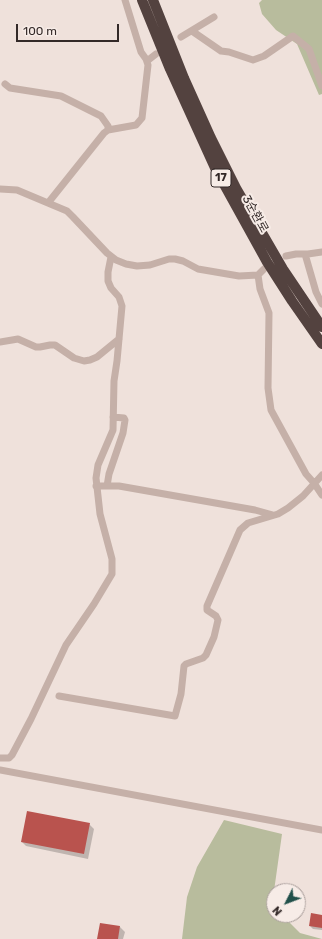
<!DOCTYPE html>
<meta charset="utf-8">
<style>
body{margin:0}
#map{position:relative;width:322px;height:939px;overflow:hidden;background:#efe1db;font-family:Rubik,sans-serif}
canvas{display:block}
.north{position:absolute;left:266px;top:883px;width:40px;height:40px;box-sizing:border-box;background:#f7ece7;border:1px solid #a99e9b;border-radius:50%;rotate:228deg;font-size:11px;font-weight:700;line-height:16px;text-align:center;color:#332928}
.north::after{content:'';display:block;margin:auto;width:14px;height:18px;background:#21504a;clip-path:polygon(50% 0,100% 100%,50% 72%,0 100%)}
.scale{position:absolute;left:16px;top:24px;width:103px;height:18px;box-sizing:border-box;border:2px solid #332928;border-top:0;padding-left:5px;font-size:12px;line-height:14px;white-space:nowrap;color:#332928;-webkit-text-stroke:3px #f7ece7;paint-order:stroke}
</style>
<div id="map">
<canvas width="322" height="939"></canvas>
<div class="north">N</div>
<div class="scale">100 m</div>
</div>
<script>
const g = document.querySelector('canvas').getContext('2d');
g.lineJoin = 'round';
function paint(path, color) { g.fillStyle = color; g.fill(path, 'evenodd'); }
const poly = rows => new Path2D(rows.map(r => 'M' + r).join(''));
function strokePath(path, color, width, dash) { g.strokeStyle = color; g.lineWidth = width; g.lineCap = dash ? 'butt' : 'round'; g.setLineDash(dash || []); g.stroke(path); }
function write(font, color, halo, rows, align = 'center') {
  g.font = font + ' Rubik,"Noto Sans KR",sans-serif'; g.lineWidth = 4; g.setLineDash([]); g.textBaseline = 'middle'; g.strokeStyle = halo; g.fillStyle = color; for (const [text, x, y, turn = 0] of rows) {
    g.save(); g.translate(x, y); g.rotate((+turn || 0) * Math.PI / 180); g.textAlign = isNaN(turn) ? turn : align; if (halo) g.strokeText(text, 0, 0); g.fillText(text, 0, 0); g.restore();
  }
}
paint(poly([
 [262,0,322,0,322,94,319,95,297,44,276,30,262,14,259,3],
 [224,820,282,834,274,891,273,905,274,907,274,915,282,915,300,933,322,939,182,939,187,897,197,867]
]), '#b8bc9d');
paint(poly([
 [89,824,94,829,88,859,26,846,22,842],
 [322,916,322,930,313,929,310,926],
 [120,927,125,932,123,939,98,939]
]), '#0003');
paint(poly([
 [27,811,90,823,84,854,21,842],
 [311,913,322,915,322,928,309,926],
 [100,923,120,926,118,939,97,939]
]), '#b9534e');
strokePath(poly([
 [192,31,221,51,229,52,253,60,264,56,293,36,309,49,322,86],
 [181,37,214,17],
 [147,61,156,54],
 [5,84,10,88,61,96,101,116,108,126,108,130],
 [0,189,17,190,67,211,73,217,107,253,116,260,126,264,137,266,150,265,169,259,175,259,183,261,198,269,239,276,258,275,264,269],
 [48,203,104,133,108,130,136,125,142,118,148,65,146,59,141,52,125,0],
 [305,254,316,292,322,304],
 [286,256,296,254,308,254,322,252],
 [258,275,260,289,269,313,268,388,271,410,306,474,314,483,322,495],
 [0,342,18,339,36,347,40,347,50,345,55,345,74,358,84,361,90,360,97,357,119,339],
 [96,486,119,486,255,510,273,515],
 [107,486,109,474,123,433,125,420,124,418,113,417],
 [59,696,175,716,181,694,184,666,186,664,203,658,206,655,214,637,218,620,216,616,207,610,207,606,240,530,248,523,278,514,288,508,303,496,322,475],
 [0,758,9,758,12,755,31,719,66,645,94,604,112,574,112,559,100,514,96,478,98,465,113,430,114,381,117,361,122,306,119,297,111,288,108,281,108,272,111,257],
 [0,770,322,830]
]), '#c5b0a8', 7);
strokePath(poly([
 [142,0,170,69,215,168,267,262,292,301,322,344],
 [153,0,184,78,211,138,236,188,283,269,322,327]
]), '#53423f', 10);
for (const [x, y, w] of [
 [221,178,20]
]) { const box = new Path2D(); box.roundRect(x - w / 2, y - 9, w, 18, 3); g.fillStyle = '#f7ece7'; g.fill(box); strokePath(box, '#332928', 1); }
write('bold 11px', '#332928', null, [
 ["17",221,178]
]);
write('12px', '#332928', '#f7ece7', [
 ["3순환로",255,214,61]
]);
</script>
